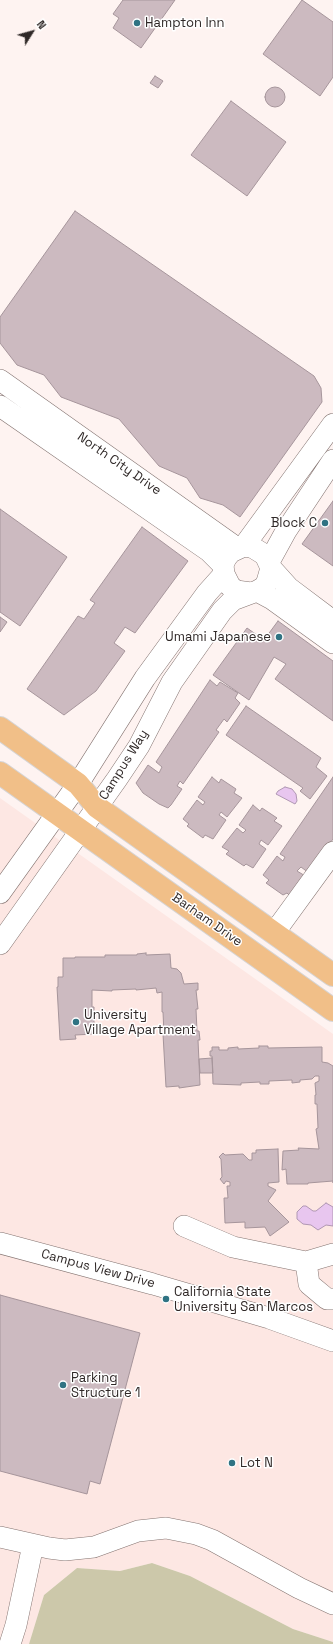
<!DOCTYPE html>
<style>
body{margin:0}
#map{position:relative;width:333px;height:1644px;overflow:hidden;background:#fef3f1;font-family:"Space Grotesk",sans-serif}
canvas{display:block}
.north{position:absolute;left:12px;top:12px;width:40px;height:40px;-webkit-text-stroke:3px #fff;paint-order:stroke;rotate:53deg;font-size:11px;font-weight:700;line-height:16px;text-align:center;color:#2f2827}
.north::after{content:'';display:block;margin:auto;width:14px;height:18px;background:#2f2827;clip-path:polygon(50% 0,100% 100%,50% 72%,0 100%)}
</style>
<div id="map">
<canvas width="333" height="1644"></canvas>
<div class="north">N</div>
</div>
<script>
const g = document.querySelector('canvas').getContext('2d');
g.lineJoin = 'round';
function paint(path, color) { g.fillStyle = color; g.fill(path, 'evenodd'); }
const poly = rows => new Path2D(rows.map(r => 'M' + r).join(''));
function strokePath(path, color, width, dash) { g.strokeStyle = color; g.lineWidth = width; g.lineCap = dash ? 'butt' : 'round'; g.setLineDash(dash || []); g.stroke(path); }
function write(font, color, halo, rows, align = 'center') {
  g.font = font + ' "Space Grotesk",sans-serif'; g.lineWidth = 3; g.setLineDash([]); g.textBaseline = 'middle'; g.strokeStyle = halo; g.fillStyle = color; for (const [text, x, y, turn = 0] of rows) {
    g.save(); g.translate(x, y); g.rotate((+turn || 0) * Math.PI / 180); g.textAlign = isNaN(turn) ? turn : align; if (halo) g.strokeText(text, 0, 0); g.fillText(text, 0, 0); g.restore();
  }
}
paint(poly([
 [0,798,333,1034,333,1642,293,1629,190,1576,152,1563,120,1571,77,1568,44,1595,29,1644,0,1644]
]), '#fde7e3');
paint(poly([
 [152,1563,190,1576,293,1629,333,1642,333,1644,29,1644,44,1595,77,1568,120,1571]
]), '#ccc8aa');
const water = poly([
 [285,787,292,789,296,794,297,801,295,804,276,794,278,791,285,787],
 [326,1203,333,1207,333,1226,326,1225,318,1230,311,1225,303,1224,297,1219,297,1212,303,1206,306,1206,313,1211,316,1211,326,1203]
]);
paint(water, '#e8c6ef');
strokePath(water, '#b097b3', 1);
const building = poly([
 [123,0,175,0,141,48,113,28,119,18,113,14,123,0],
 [302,0,333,22,333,77,320,96,263,54,302,0],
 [155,76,163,81,158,88,150,83,155,76],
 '265 97a10 10 0 1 1 20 0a10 10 0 1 1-20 0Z',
 [231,101,286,142,247,196,191,155,231,101],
 [75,211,314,376,321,388,322,402,240,517,223,505,200,498,187,478,159,466,119,419,61,397,44,375,17,365,0,343,0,317,75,211],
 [333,501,333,566,302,544,333,501],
 [0,509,67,557,20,626,0,612,0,509],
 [142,527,188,561,135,633,125,627,114,643,125,651,96,691,64,715,27,689,78,616,84,619,95,603,90,600,142,527],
 [0,617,7,622,0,632,0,617],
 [278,621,333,661,333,721,275,679,286,664,274,657,249,700,213,675,247,628,264,640,278,621],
 [210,680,217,686,220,682,238,693,235,698,240,703,227,722,224,719,216,730,219,732,183,784,180,781,177,786,182,789,171,805,168,808,159,804,143,793,136,783,148,765,159,773,162,767,156,762,210,680],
 [246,706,321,758,316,767,327,776,310,799,300,791,303,788,226,735,246,706],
 [212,777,219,783,221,779,236,789,234,793,242,798,227,817,221,812,219,815,226,820,213,839,205,835,203,838,187,826,189,824,183,819,197,800,203,805,205,802,198,797,212,777],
 [333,777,333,839,309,873,301,867,297,871,307,877,292,898,287,893,283,895,266,883,269,880,263,875,277,856,283,861,285,857,280,854,333,777],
 [253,805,260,811,262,808,277,818,274,821,282,826,268,845,261,840,259,844,266,849,253,868,246,864,244,866,226,854,229,851,222,847,237,828,243,833,246,830,239,825,253,805],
 [146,953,146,955,170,954,171,968,177,969,181,973,184,984,198,983,198,990,196,990,198,1009,196,1009,197,1031,199,1031,200,1040,198,1040,200,1085,179,1088,179,1086,166,1087,163,1034,164,1034,163,1012,162,1012,162,992,157,993,156,988,136,990,136,989,112,990,112,991,92,990,92,1007,94,1007,94,1034,75,1035,76,1039,60,1040,57,987,58,987,58,977,63,977,63,958,75,958,75,957,105,957,105,955,137,955,137,954,146,953],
 [259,1046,268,1046,268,1048,322,1047,322,1062,328,1063,333,1066,333,1183,333,1181,308,1183,308,1184,287,1184,286,1169,282,1170,283,1151,299,1150,298,1148,319,1149,316,1129,318,1128,317,1104,315,1104,315,1095,316,1095,315,1083,319,1081,319,1076,315,1076,312,1079,300,1080,300,1082,292,1083,292,1080,269,1081,269,1084,260,1084,260,1082,241,1083,241,1085,213,1084,212,1056,210,1056,210,1051,212,1051,212,1047,219,1047,219,1050,228,1050,228,1048,238,1047,238,1049,259,1048,259,1046],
 [212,1058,213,1073,200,1073,199,1059,212,1058],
 [278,1149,279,1182,268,1183,268,1186,276,1190,268,1201,289,1222,270,1236,265,1227,245,1228,245,1222,225,1223,224,1198,228,1198,227,1186,230,1186,230,1182,226,1181,224,1184,220,1179,222,1177,221,1159,219,1157,223,1153,225,1155,243,1154,249,1160,252,1160,252,1153,256,1153,256,1150,278,1149],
 [0,1295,140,1333,100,1484,90,1481,87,1494,0,1471,0,1295]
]);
paint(building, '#ccbac0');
strokePath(building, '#a6959b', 1);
const minor = poly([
 [0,380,237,548],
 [0,406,209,551,223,565],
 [244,546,333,424],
 [269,562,286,531,333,460],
 [271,568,289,588,333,621],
 [257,591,272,599,333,643],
 [0,893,78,784,145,678,207,593,224,574],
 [274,933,333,852],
 [0,944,117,779,139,746,172,682,222,611,233,600,257,591,264,587,267,582,271,568,265,555,252,547,244,546,231,552,226,558,223,565,224,574,230,586,236,591,251,593],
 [184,1226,233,1247,306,1262,333,1254],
 [0,1243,153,1284,269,1318,333,1341],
 [306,1262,309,1284,327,1299,333,1299],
 [0,1537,49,1548,65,1550,94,1547,138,1531,166,1528,196,1534,212,1540,299,1588,333,1604],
 [10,1644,16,1625,33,1545]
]);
const major = poly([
 [0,728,78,784,97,807,333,975],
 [0,773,333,1010]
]);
strokePath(minor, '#847471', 22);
strokePath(major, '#d5d4d4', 24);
strokePath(minor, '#fff', 21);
strokePath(major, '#f1bf88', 22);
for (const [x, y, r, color] of [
 [137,23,4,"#2f7383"],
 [325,523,4,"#2f7383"],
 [279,637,4,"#2f7383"],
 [76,1022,4,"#2f7383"],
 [166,1299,4,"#2f7383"],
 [63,1385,4,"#2f7383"],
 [232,1463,4,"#2f7383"]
]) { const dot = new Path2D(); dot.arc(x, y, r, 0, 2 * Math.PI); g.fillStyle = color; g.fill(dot); strokePath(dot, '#fff', 1.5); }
write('13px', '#2f2827', '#fff', [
 ["Hampton Inn",145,23],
 ["Block C",317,523,"right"],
 ["Umami Japanese",271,637,"right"],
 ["University",84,1015],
 ["Village Apartment",84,1030],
 ["California State",174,1292],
 ["University San Marcos",174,1307],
 ["Parking",71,1378],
 ["Structure 1",71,1393],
 ["Lot N",240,1463]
], 'left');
write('13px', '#2f2827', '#fff', [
 ["North City Drive",119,464,35],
 ["Campus Way",124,765,-58],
 ["Barham Drive",207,920,35],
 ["Campus View Drive",98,1269,15]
]);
</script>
